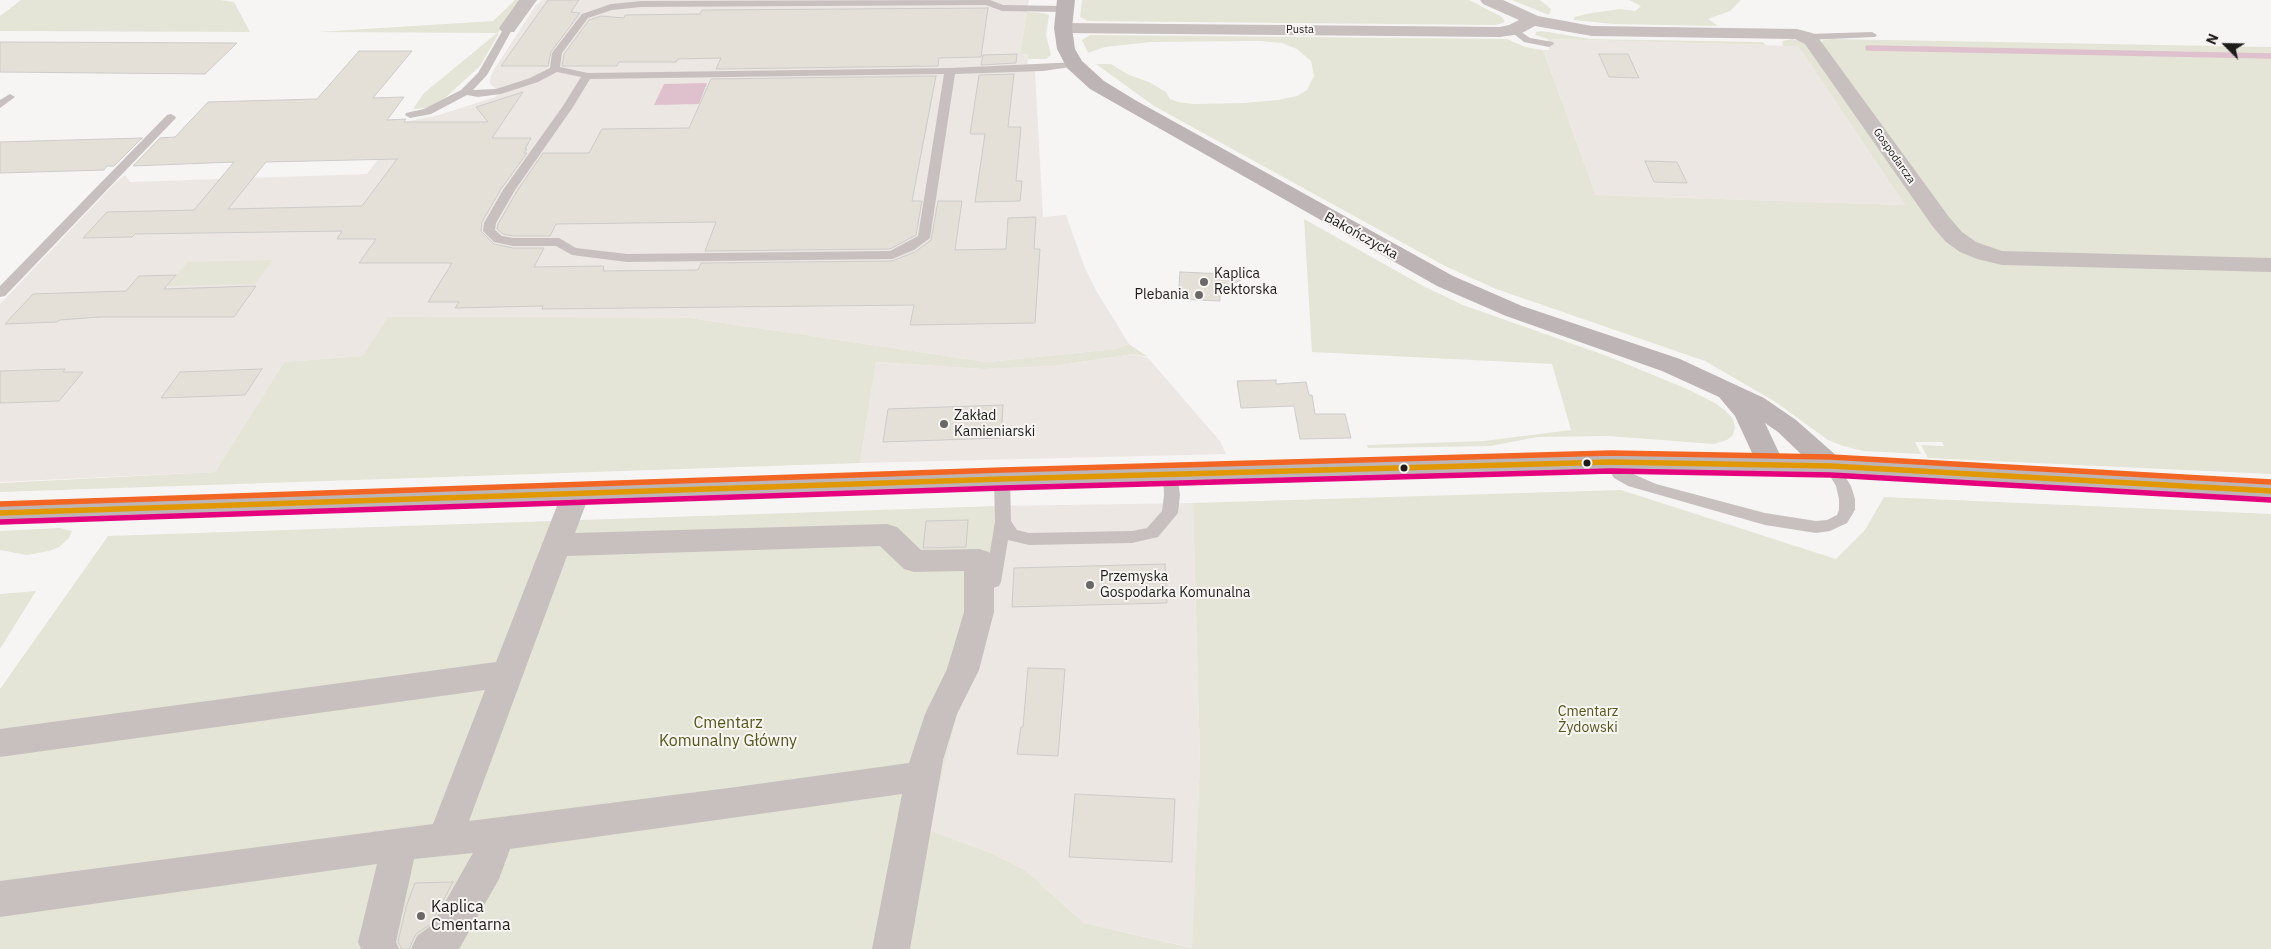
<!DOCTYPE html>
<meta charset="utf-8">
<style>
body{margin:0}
#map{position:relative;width:2271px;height:949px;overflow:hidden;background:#f7f5f4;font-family:"IBM Plex Sans",sans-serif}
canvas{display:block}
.north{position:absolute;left:2201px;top:20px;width:50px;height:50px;-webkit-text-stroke:4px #f8f5f3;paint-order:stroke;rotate:293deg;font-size:14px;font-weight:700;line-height:20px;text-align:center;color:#1d1c1b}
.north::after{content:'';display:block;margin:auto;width:18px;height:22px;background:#1d1c1b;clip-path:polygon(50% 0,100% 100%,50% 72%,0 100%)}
</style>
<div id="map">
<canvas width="2271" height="949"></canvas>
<div class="north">N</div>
</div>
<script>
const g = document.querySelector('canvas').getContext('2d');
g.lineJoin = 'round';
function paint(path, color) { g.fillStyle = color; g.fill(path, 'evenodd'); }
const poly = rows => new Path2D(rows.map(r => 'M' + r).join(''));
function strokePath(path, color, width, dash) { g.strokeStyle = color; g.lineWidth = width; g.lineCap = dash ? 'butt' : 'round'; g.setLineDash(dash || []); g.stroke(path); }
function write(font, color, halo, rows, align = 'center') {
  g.font = font + ' "IBM Plex Sans",sans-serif'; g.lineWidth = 4; g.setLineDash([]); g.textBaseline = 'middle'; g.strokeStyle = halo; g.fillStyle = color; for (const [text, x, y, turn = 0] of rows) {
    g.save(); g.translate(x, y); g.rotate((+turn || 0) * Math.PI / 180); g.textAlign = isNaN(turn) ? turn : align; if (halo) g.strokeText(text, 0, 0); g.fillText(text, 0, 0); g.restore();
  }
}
paint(poly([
 [542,0,1029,0,1020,54,1028,54,1027,71,1035,71,1043,217,1066,215,1085,268,1097,292,1129,344,1116,349,987,362,690,318,363,356,284,362,215,472,0,482,0,304,115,183,125,175,130,182,367,174,405,122,439,115,495,97,500,92,490,84,490,79,493,71,536,5],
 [1548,39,1798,46,1905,205,1596,195,1543,50,1549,50],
 [1134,354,1148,358,1220,441,1226,454,860,463,876,362,984,369,1054,366],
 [1193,503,1200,762,1193,948,1084,923,1025,870,991,853,927,830,991,578,997,506]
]), '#ece7e3');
paint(poly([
 [21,0,220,0,234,2,250,32,0,31,0,16],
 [515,0,522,0,498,33,498,35,480,66,445,98,428,108,413,109,424,93,497,33,317,32,493,21],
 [1082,0,1469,0,1502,17,1505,22,1496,25,1088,21,1080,17],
 [1512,0,1540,0,1551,9,1549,15],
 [1629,0,1741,0,1730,11,1708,19,1718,26,1613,24,1574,20,1574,17,1586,14,1620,9,1635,11,1641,6],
 [1027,12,1042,13,1049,15,1046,35,1051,55,1046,59,1028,59,1028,54,1020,54],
 [1542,31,1590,39,1763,42,1766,45,1548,39,1535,35,1536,32],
 [1090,35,1507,39,1525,47,1543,50,1596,195,1905,205,1798,46,1783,46,1782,41,1792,39,1805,42,1966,252,2271,270,2271,474,1928,458,1921,445,1944,446,1942,442,1915,442,1921,454,1864,451,1843,446,1828,440,1774,401,1705,361,1496,289,1445,266,1154,106,1096,64,1111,64,1129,75,1149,82,1166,92,1170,99,1178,102,1193,104,1244,103,1278,100,1297,96,1307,90,1314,76,1311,61,1297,49,1282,43,1259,41,1151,42,1105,47,1088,53,1082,40],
 [1832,39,2271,47,2271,260,1995,251,1983,247,1961,234,1821,44,1823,40],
 [1304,219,1425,287,1463,305,1607,356,1687,389,1715,403,1726,411,1733,419,1735,427,1733,435,1727,440,1714,444,1608,436,1538,437,1490,446,1368,448,1367,445,1484,441,1571,430,1552,364,1312,352],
 [273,260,255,284,168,286,188,262],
 [388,317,690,318,987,362,1116,349,1129,344,1148,357,1134,354,1054,366,984,369,876,362,860,463,0,492,0,483,215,472,284,362,363,356],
 [1621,490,1836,559,1865,530,1884,497,2271,514,2271,949,0,949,0,689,108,536,997,506,991,578,928,830,991,853,1025,870,1084,923,1192,948,1200,762,1193,503],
 [60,528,72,531,69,538,59,547,49,551,27,555,0,550,0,531],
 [36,591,0,649,0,594]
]), '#e4e5d6');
paint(poly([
 [707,83,699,104,654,105,664,84]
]), '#dfc1cd');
strokePath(poly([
 [1868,48,2271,56]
]), '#dfc1cd', 5.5);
const building = poly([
 [548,0,579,0,571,12,580,13,551,52,548,66,501,66,548,0],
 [988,8,981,57,939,58,938,66,716,69,721,58,678,59,676,62,619,62,617,66,562,66,564,54,589,20,601,16,624,18,625,15,700,14,702,10,988,8],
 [0,42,237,43,205,74,0,72,0,42],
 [359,51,412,51,373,98,404,97,387,120,406,119,404,122,488,122,476,107,523,92,492,138,531,138,525,149,527,149,524,153,527,153,501,189,482,222,481,231,494,244,513,248,544,248,534,267,604,266,603,271,698,270,701,263,892,261,915,252,931,240,938,201,962,201,955,250,1006,249,1008,218,1036,217,1034,249,1040,249,1035,323,910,325,914,305,542,309,543,306,455,308,459,302,428,302,452,263,359,263,376,239,337,239,342,231,135,234,132,237,83,238,107,212,194,210,234,162,133,166,160,138,175,137,208,102,317,99,359,51],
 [397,159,362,206,228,209,266,162,397,159],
 [1017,54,1016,63,981,65,983,55,1017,54],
 [1599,54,1628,54,1639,78,1609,77,1599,54],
 [1014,74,1008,127,1021,127,1016,181,1022,181,1020,201,975,202,985,134,970,134,979,75,1014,74],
 [936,76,912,201,922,201,916,235,890,249,705,251,716,222,556,224,550,236,513,236,503,234,497,229,498,224,517,191,543,153,589,153,602,129,689,128,711,79,936,76],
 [142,138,114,166,107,166,104,170,0,173,0,142,142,138],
 [1645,161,1677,162,1687,183,1654,182,1645,161],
 [1180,272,1250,275,1220,291,1220,301,1178,299,1180,272],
 [176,275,164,289,256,286,234,317,100,317,60,320,57,322,5,324,33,294,126,291,139,276,176,275],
 [65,369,63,372,83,372,59,401,0,403,0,371,65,369],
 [262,369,245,395,161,398,180,372,262,369],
 [1276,380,1276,384,1306,382,1309,395,1312,395,1315,414,1345,414,1351,438,1300,439,1294,406,1241,408,1237,381,1276,380],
 [1003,405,1001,438,883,442,888,409,1003,405],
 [968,520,966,547,923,548,926,521,968,520],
 [1165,564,1167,603,1012,607,1014,568,1165,564],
 [1028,668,1065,669,1058,756,1017,754,1021,727,1023,727,1028,668],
 [1075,794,1175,799,1172,862,1069,857,1075,794],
 [453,882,431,924,416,934,409,949,402,949,398,942,406,907,415,883,453,882]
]);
paint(building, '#e4dfd7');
strokePath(building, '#cdcccb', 1);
paint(poly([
 [990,0,1003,5,1064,6,1069,9,1064,12,1002,11,986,5,641,7,612,10,588,18,562,53,560,67,588,73,950,68,1078,62,1078,66,1043,71,955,74,930,238,914,250,892,259,627,262,572,255,556,246,513,246,494,242,483,231,484,223,503,190,563,106,581,77,557,72,538,82,501,94,478,97,467,95,431,114,410,118,405,115,406,113,424,109,461,90,478,73,505,26,511,26,513,28,487,75,473,90,496,89,530,78,550,68,552,53,582,14,611,4,641,1,990,0],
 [944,74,918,236,890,251,627,254,576,248,559,238,513,238,502,236,495,230,496,223,515,190,573,107,590,79,944,74],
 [1514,27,1530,38,1553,42,1554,44,1549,47,1524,42,1509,30,1514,27],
 [1872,32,1877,35,1875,37,1806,40,1801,37,1806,34,1872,32],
 [10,94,15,97,0,108,0,100,10,94],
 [171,114,176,117,175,119,5,296,0,297,0,286,167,115,171,114],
 [1611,457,1616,458,1624,470,1656,484,1765,513,1816,521,1827,520,1837,515,1839,510,1839,499,1836,486,1824,466,1826,462,1831,461,1836,462,1851,486,1855,499,1855,510,1847,523,1830,531,1816,533,1765,525,1628,486,1614,478,1604,462,1606,458,1611,457],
 [1170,469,1175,470,1177,474,1180,495,1178,513,1158,537,1132,543,1029,545,1008,540,1001,582,999,586,993,588,987,586,985,582,995,522,994,479,997,475,1002,474,1007,475,1010,479,1011,521,1017,530,1029,533,1132,531,1147,528,1162,511,1164,495,1163,474,1165,470,1170,469]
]), '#c7c0bf');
paint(poly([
 [519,0,537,0,514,32,502,32,499,28,519,0],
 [1480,0,1503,0,1538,16,1592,26,1797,29,1812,33,1817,36,1949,217,1962,232,1976,242,2002,251,2271,258,2271,272,2002,265,1977,259,1960,252,1946,242,1933,227,1805,44,1795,39,1592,36,1535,26,1520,34,1500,37,1063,33,1057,32,1054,28,1057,24,1063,23,1500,27,1509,25,1519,20,1483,4,1480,0],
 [576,483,586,486,590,493,575,533,887,524,897,527,921,550,979,549,989,552,994,560,994,612,979,670,957,714,943,760,910,949,872,949,902,794,510,849,499,879,459,949,411,949,417,936,432,925,473,853,414,859,396,942,399,949,361,949,358,942,377,864,0,917,0,881,433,824,485,690,0,757,0,729,496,662,562,493,566,486,576,483],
 [880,546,904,569,914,572,964,571,964,612,947,669,925,714,909,763,736,787,469,821,567,556,880,546]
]), '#c7c0bf');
paint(poly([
 [1057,0,1075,0,1072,28,1075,49,1082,61,1104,81,1135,100,1453,276,1522,306,1680,359,1764,398,1796,420,1838,457,2271,481,2271,501,1831,476,1611,472,1002,489,0,523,0,503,1002,469,1611,452,1753,455,1735,416,1719,397,1662,371,1506,316,1437,286,1090,89,1067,68,1057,49,1054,28,1057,0],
 [1765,423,1778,432,1803,456,1780,455,1765,423]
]), '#bdb5b5');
strokePath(poly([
 [0,513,1002,479,1611,462,1831,466,2271,491]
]), '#e19803', 5.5);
strokePath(poly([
 [0,522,1002,488,1611,471,1831,475,2271,500]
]), '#e5007d', 5.5);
strokePath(poly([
 [0,504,1002,470,1611,453,1831,457,2271,482]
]), '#f26522', 5.5);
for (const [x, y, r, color] of [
 [1204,282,5,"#696867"],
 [1199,295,5,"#696867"],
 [944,424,5,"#696867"],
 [1587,463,4.5,"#1d1c1b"],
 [1404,468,4.5,"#1d1c1b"],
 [1090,585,5,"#696867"],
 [421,916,5,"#696867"]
]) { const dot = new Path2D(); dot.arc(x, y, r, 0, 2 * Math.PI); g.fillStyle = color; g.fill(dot); strokePath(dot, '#f8f5f3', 2); }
write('11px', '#1d1c1b', '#f8f5f3', [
 ["Pusta",1300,30],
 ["Gospodarcza",1894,156,55]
]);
write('14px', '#1d1c1b', '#f8f5f3', [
 ["Bakończycka",1361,236,29]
]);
write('14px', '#1d1c1b', '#f8f5f3', [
 ["Kaplica",1214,274],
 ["Rektorska",1214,290],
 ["Plebania",1189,295,"right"],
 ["Zakład",954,416],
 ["Kamieniarski",954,432],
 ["Przemyska",1100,577],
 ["Gospodarka Komunalna",1100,593]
], 'left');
write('14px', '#525617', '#f8f5f3', [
 ["Cmentarz",1588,712],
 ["Żydowski",1588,728]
]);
write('16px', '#525617', '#f8f5f3', [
 ["Cmentarz",728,723],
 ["Komunalny Główny",728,741]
]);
write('16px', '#1d1c1b', '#f8f5f3', [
 ["Kaplica",431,907],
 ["Cmentarna",431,925]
], 'left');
</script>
